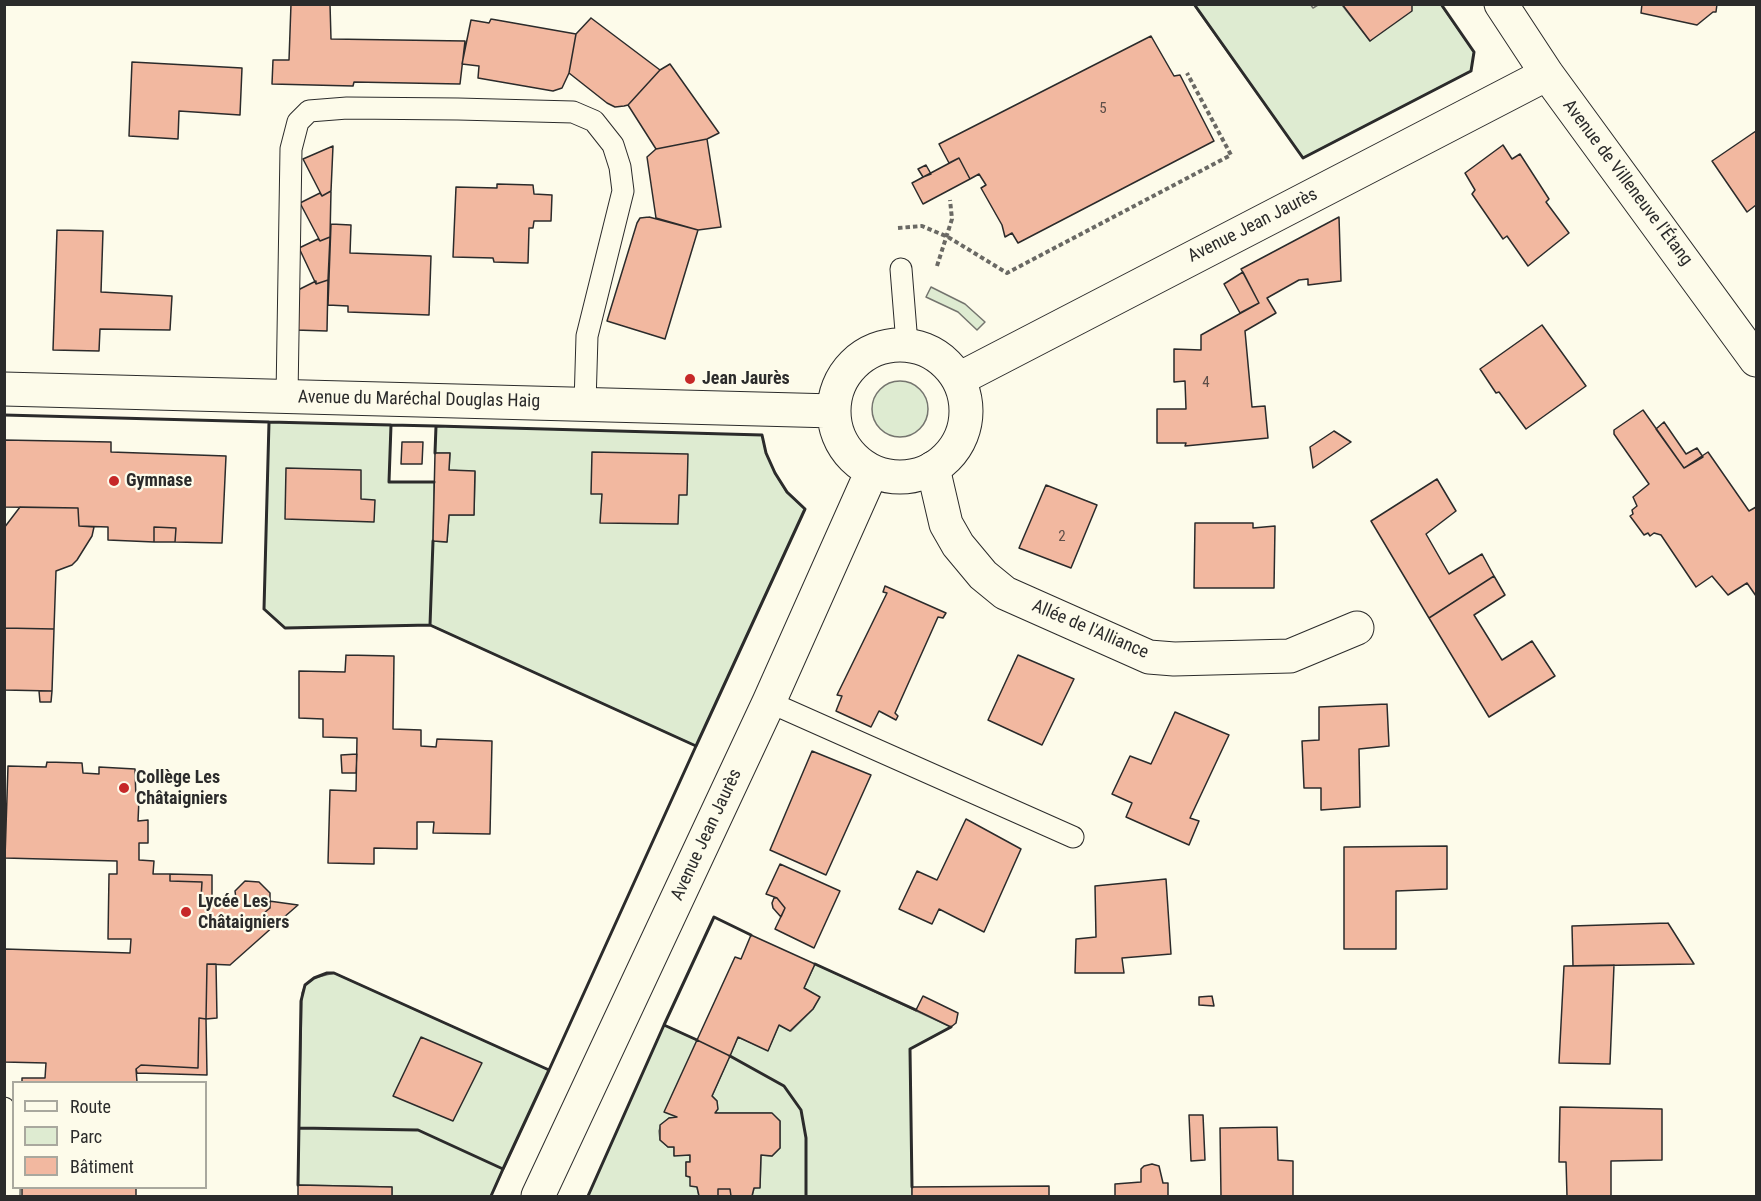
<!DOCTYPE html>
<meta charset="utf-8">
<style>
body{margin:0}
#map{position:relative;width:1761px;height:1201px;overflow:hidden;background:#fdfbea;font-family:"Roboto Condensed",sans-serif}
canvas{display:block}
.frame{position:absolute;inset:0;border:6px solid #2b2b2b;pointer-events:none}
.legend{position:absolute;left:12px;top:1081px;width:195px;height:108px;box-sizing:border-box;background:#fdfbea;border:2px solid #a9a89e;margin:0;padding:8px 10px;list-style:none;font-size:18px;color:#2b2b2b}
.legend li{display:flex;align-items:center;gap:12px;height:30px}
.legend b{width:30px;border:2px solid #a9a89e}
</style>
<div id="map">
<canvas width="1761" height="1201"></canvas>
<div class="frame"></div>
<ul class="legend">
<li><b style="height:8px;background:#fdfbea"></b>Route</li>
<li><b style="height:16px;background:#deebd1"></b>Parc</li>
<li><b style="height:16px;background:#f2b8a0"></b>Bâtiment</li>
</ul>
</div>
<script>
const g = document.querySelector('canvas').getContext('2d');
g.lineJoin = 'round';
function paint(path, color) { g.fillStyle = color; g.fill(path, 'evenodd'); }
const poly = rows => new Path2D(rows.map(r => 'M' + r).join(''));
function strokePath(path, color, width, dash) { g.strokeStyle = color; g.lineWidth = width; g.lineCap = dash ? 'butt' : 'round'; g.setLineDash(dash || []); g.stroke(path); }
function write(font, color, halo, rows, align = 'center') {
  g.font = font + ' "Roboto Condensed",sans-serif'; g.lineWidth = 4.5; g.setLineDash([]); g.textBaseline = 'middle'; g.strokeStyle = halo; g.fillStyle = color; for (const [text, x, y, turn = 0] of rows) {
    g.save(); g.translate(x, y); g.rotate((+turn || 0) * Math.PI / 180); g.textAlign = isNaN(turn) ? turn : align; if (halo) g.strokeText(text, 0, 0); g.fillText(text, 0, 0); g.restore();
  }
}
const green = poly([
 [1310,4,1313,8,1318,5,1342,5,1370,41,1412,5,1441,5,1474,52,1471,71,1303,158,1194,5,1310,4],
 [931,287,965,304,985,322,977,330,958,312,926,297,931,287],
 '872 409a28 28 0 1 1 56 0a28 28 0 1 1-56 0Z',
 [269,422,391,425,389,482,434,482,433,541,447,542,449,515,474,515,475,472,449,470,450,453,435,453,436,426,762,435,766,453,775,473,787,493,805,509,696,746,430,625,285,628,264,609,269,422],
 [815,964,951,1027,910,1049,912,1196,752,1196,754,1188,760,1187,761,1155,772,1156,780,1148,780,1121,771,1113,715,1113,717,1101,712,1096,738,1037,768,1050,779,1025,791,1031,813,1009,819,997,804,988,815,964],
 [334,973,549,1070,491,1196,392,1196,392,1187,298,1185,302,993,305,985,314,978,334,973],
 [664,1025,697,1040,677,1117,669,1118,661,1125,659,1131,660,1140,668,1147,674,1147,674,1155,690,1155,690,1162,686,1162,686,1176,690,1177,697,1187,699,1196,588,1196,664,1025]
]);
paint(green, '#deebd1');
strokePath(green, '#74746e', 1.5);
const building = poly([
 [291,4,330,4,331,39,465,41,460,84,354,82,353,86,272,84,273,60,289,60,291,4],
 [1342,4,1412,4,1412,11,1370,41,1342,4],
 [1642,4,1717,4,1716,12,1713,12,1697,25,1641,13,1642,4],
 [591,18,660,70,628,105,624,106,615,107,607,103,569,73,576,34,591,18],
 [491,19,576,34,569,73,562,88,553,91,478,78,479,66,462,64,471,20,489,23,491,19],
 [1151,36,1174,76,1180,75,1214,141,1018,243,1012,233,1005,237,1002,225,981,188,986,185,979,174,970,179,959,158,949,163,939,144,1151,36],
 [132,62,242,68,240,115,179,111,178,139,129,136,132,62],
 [670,64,719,133,707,139,656,149,628,105,660,70,670,64],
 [1756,131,1756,205,1747,212,1712,161,1756,131],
 [707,139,721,227,698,230,656,218,647,157,656,149,707,139],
 [1503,145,1512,159,1520,154,1549,199,1546,202,1569,233,1528,266,1507,236,1503,239,1472,194,1475,190,1465,173,1503,145],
 [333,146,331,191,322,196,303,159,333,146],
 [959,158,970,179,923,204,912,183,959,158],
 [926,165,931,174,923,177,918,169,926,165],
 [497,184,533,185,534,194,552,195,551,221,534,221,533,228,529,228,528,263,494,262,493,258,453,257,456,187,497,188,497,184],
 [331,191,330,237,320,241,300,203,320,193,322,196,331,191],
 [649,217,698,230,665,339,607,321,637,223,640,218,649,217],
 [1339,217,1341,281,1308,285,1308,279,1299,280,1267,298,1276,313,1245,331,1252,407,1265,406,1268,438,1185,446,1186,443,1157,443,1157,409,1186,409,1185,381,1174,382,1174,349,1201,350,1201,335,1259,303,1241,269,1339,217],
 [331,224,351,225,350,253,431,256,429,315,348,312,348,306,328,305,331,224],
 [57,230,103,231,101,292,172,296,170,330,100,329,99,351,53,350,57,230],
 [330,237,328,280,316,284,299,248,318,239,320,241,330,237],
 [1243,272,1259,303,1240,313,1224,284,1243,272],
 [328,280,327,331,295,330,296,291,316,281,316,284,328,280],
 [1542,325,1586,386,1526,429,1499,392,1496,393,1480,369,1542,325],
 [1643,410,1684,468,1708,452,1749,511,1756,507,1756,596,1747,583,1728,595,1712,576,1696,587,1661,535,1654,533,1650,536,1648,533,1644,535,1630,516,1633,514,1632,510,1637,506,1633,497,1649,484,1614,434,1614,430,1643,410],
 [1664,422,1686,454,1697,448,1703,457,1684,468,1656,429,1664,422],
 [1334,431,1351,442,1313,468,1310,447,1334,431],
 [4,440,111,442,111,452,226,456,222,543,175,542,176,528,154,527,154,542,108,540,108,527,79,526,78,508,4,507,4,440],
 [402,442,423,442,422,464,401,464,402,442],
 [592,452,688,454,687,495,679,495,678,524,600,523,602,494,591,494,592,452],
 [435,453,450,453,449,470,475,471,474,515,449,515,447,542,433,541,435,453],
 [286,468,361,470,361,499,375,500,374,522,285,519,286,468],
 [1437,479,1456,511,1426,534,1449,574,1482,554,1494,576,1429,618,1371,521,1437,479],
 [1046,485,1097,505,1071,568,1019,548,1046,485],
 [20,507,78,508,79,526,94,527,92,536,77,560,72,565,56,571,54,629,4,628,4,528,20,507],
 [1195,523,1253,523,1253,528,1275,526,1274,588,1194,588,1195,523],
 [154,527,176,528,175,542,154,542,154,527],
 [1494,576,1505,595,1474,615,1502,660,1532,641,1555,676,1489,717,1429,618,1494,576],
 [885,586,946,613,943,618,938,617,895,713,898,716,896,720,879,711,871,727,836,711,842,696,837,695,887,593,883,592,885,586],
 [4,628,54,629,52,691,4,690,4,628],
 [346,655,394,656,393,729,421,730,421,746,436,747,437,739,492,741,490,834,433,833,434,822,417,822,417,849,374,848,374,864,328,863,330,790,356,791,357,738,323,737,323,719,299,718,299,671,345,672,346,655],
 [1018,655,1074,679,1042,745,988,720,1018,655],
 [39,691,52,691,51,702,40,702,39,691],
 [1387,704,1389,746,1359,749,1360,807,1321,810,1321,788,1304,788,1302,741,1319,740,1319,707,1387,704],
 [1175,712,1229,735,1190,818,1199,821,1189,845,1126,817,1132,803,1112,794,1130,756,1151,764,1175,712],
 [812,751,871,775,826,875,770,850,812,751],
 [357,754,356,773,342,773,341,755,357,754],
 [47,762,82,763,83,773,99,774,99,767,135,769,136,800,139,799,138,821,148,820,148,843,139,843,139,860,154,861,153,874,170,874,170,881,202,882,201,898,236,899,235,891,245,881,259,882,270,893,270,908,264,913,275,925,230,965,207,964,206,1019,199,1018,198,1068,141,1065,136,1069,137,1082,22,1082,22,1078,45,1078,46,1063,4,1062,5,949,130,953,131,939,108,939,109,874,117,874,117,861,5,858,8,766,46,767,47,762],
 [966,819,1021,849,984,932,939,909,932,924,899,909,917,871,937,880,966,819],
 [1447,846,1447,889,1396,891,1396,949,1344,949,1344,847,1447,846],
 [780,864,840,891,814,948,775,929,785,908,777,898,766,894,780,864],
 [170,874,212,875,212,898,201,898,202,882,170,881,170,874],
 [1166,879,1171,954,1122,958,1124,973,1075,973,1076,939,1096,937,1095,886,1166,879],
 [774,898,777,898,785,908,781,917,773,908,772,903,774,898],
 [269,901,298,905,275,925,264,913,270,908,269,901],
 [1668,923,1694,964,1573,966,1572,926,1668,923],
 [751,935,815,964,804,988,820,997,813,1009,790,1031,779,1025,768,1051,738,1037,730,1056,697,1040,735,957,741,959,751,935],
 [207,964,216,964,217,1018,206,1019,207,964],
 [1614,965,1610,1064,1559,1063,1564,966,1614,965],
 [923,996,958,1013,956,1023,951,1027,916,1010,923,996],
 [1212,996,1214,1006,1199,1005,1199,997,1212,996],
 [199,1018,206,1019,207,1075,137,1073,136,1069,141,1065,198,1068,199,1018],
 [421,1037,482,1063,453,1121,393,1096,421,1037],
 [697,1040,730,1056,712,1096,717,1101,718,1109,715,1113,772,1113,780,1121,780,1148,772,1156,761,1155,760,1188,754,1188,752,1196,731,1196,730,1189,718,1189,718,1196,699,1196,697,1187,690,1186,690,1177,686,1176,686,1162,690,1162,690,1155,674,1156,674,1147,668,1147,660,1140,660,1125,669,1118,677,1117,664,1112,697,1040],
 [1560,1107,1662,1109,1662,1160,1611,1161,1611,1196,1567,1196,1566,1162,1559,1162,1560,1107],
 [1189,1115,1203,1115,1205,1160,1191,1161,1189,1115],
 [1277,1127,1278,1160,1293,1161,1293,1196,1221,1196,1220,1128,1277,1127],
 [1152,1164,1159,1166,1163,1183,1168,1183,1168,1196,1115,1196,1115,1184,1141,1182,1141,1169,1144,1166,1152,1164],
 [298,1185,392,1187,392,1196,298,1196,298,1185],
 [1049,1186,1049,1196,912,1196,912,1187,1049,1186],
 [22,1188,136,1188,136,1196,22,1196,22,1188],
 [718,1189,730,1189,731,1196,718,1196,718,1189]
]);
paint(building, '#f2b8a0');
strokePath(building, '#2b2b2b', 1.5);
const lane = poly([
 [901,269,907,344],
 [287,396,291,149,298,122,309,111,347,108,458,109,573,112,594,121,613,145,620,167,623,191,587,336,585,404],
 [769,702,1073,837],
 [4,1108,10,1119,9,1196]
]);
const street = poly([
 [933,468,946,524,958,545,983,575,1005,593,1149,657,1174,659,1290,656,1357,628]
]);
const secondary = poly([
 [1501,4,1547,74,1756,360],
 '834 411a66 66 0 1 1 132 0a66 66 0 1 1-132 0Z',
 [959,379,1547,74],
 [4,389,834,411],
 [538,1196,769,702,872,471]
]);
strokePath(lane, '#2b2b2b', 23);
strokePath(street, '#2b2b2b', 35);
strokePath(secondary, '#2b2b2b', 35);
strokePath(poly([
 [898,228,922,226,948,237,1007,273,1231,155,1187,73],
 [937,266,952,219,950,200]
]), '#6a6964', 4, [4.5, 3]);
strokePath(lane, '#fdfbea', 21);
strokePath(street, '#fdfbea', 33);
strokePath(secondary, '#fdfbea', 33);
strokePath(poly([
 [1194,4,1303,158,1471,71,1474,52,1441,4],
 [4,415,269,422],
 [391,425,269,422,264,609,285,628,430,625],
 [435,453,436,426,762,435,766,453,775,473,787,492,805,509,696,746],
 [434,482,389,482,391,425,436,426],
 [433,541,430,625,696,746,549,1070],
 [815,964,916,1010],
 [664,1025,714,917,751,935],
 [730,1056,784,1086,801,1110,806,1138,806,1196],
 [299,1128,418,1130,503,1169,491,1196],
 [298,1185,301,1001,305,985,314,978,327,973,334,973,549,1070,503,1169],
 [912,1187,910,1049,951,1027],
 [588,1196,664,1025,697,1040]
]), '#2b2b2b', 3);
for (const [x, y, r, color] of [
 [690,379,6,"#c62828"],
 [114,481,6,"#c62828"],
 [124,788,6,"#c62828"],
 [186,912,6,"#c62828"]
]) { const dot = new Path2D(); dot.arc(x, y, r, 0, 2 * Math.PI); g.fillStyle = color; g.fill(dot); strokePath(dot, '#fdfbea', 2); }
write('15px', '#5d4e48', null, [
 ["5",1103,109],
 ["4",1206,383],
 ["2",1062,537]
]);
write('18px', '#2b2b2b', '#fdfbea', [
 ["Avenue de Villeneuve l'Étang",1627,183,53],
 ["Avenue Jean Jaurès",1253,226,-27],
 ["Avenue du Maréchal Douglas Haig",419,400,1],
 ["Allée de l'Alliance",1090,630,23],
 ["Avenue Jean Jaurès",707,835,-65]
]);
write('bold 18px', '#2b2b2b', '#fdfbea', [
 ["Jean Jaurès",702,379],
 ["Gymnase",126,481],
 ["Collège Les",136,778],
 ["Châtaigniers",136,799],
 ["Lycée Les",198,902],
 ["Châtaigniers",198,923]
], 'left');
</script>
